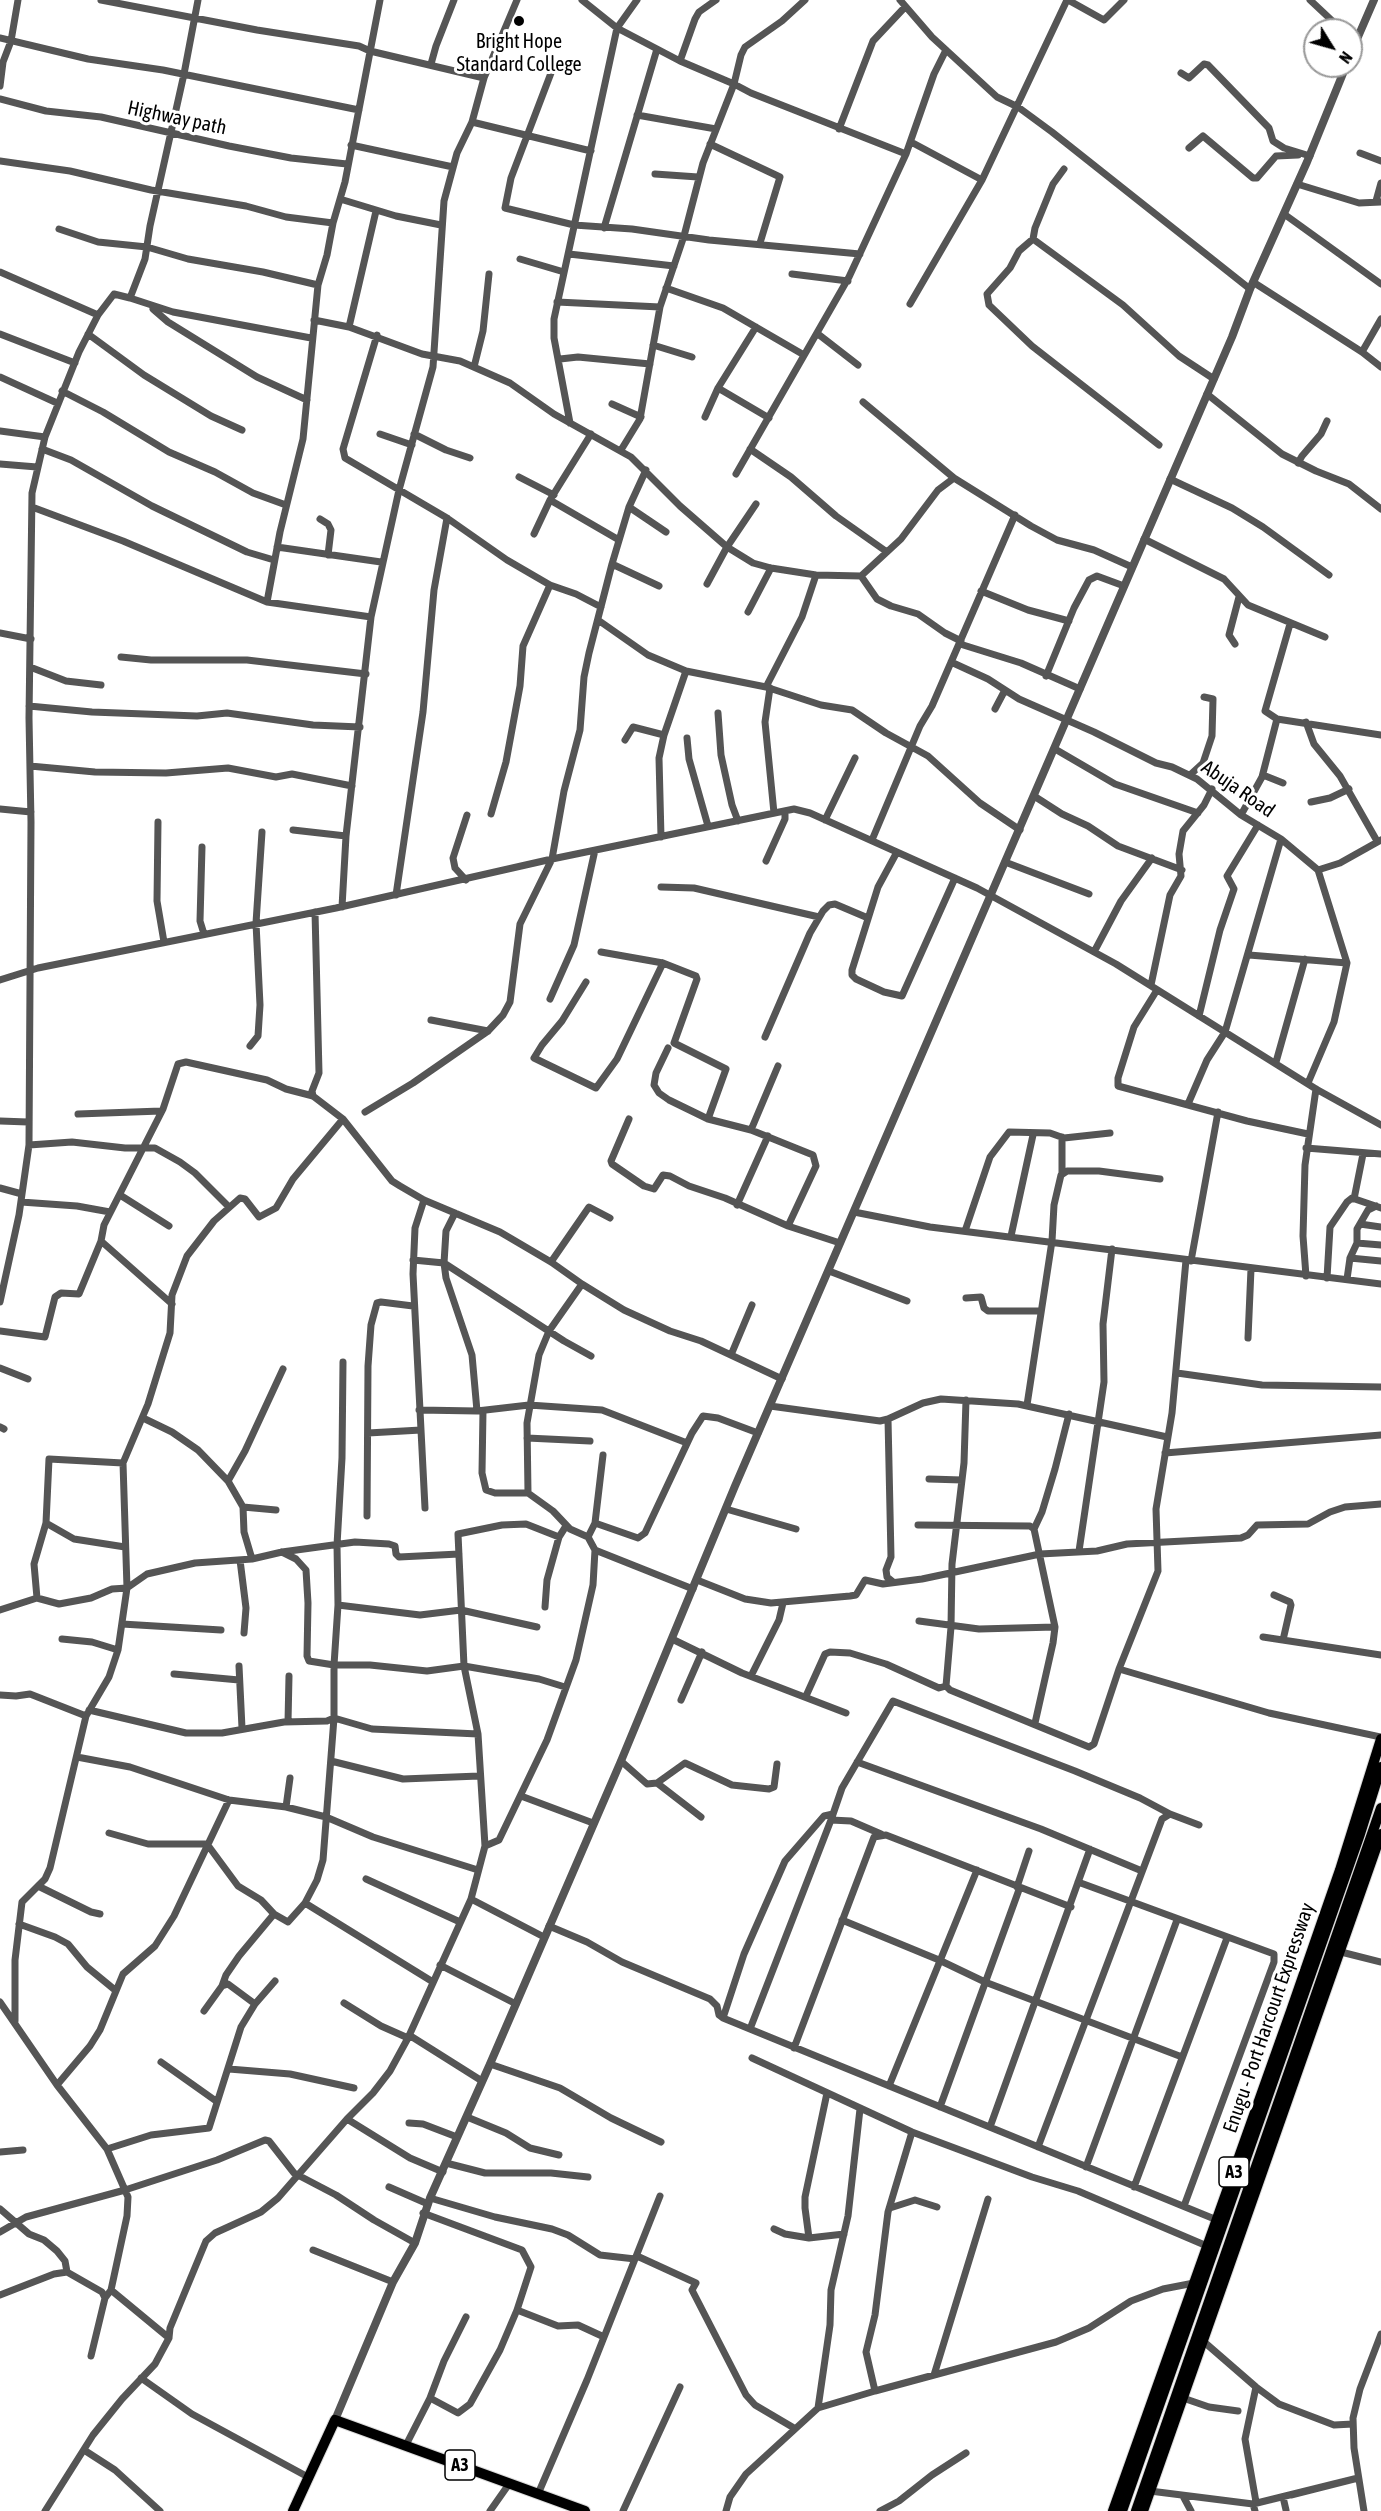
<!DOCTYPE html>
<style>
body{margin:0}
#map{position:relative;width:1381px;height:2511px;overflow:hidden;background:#fff;font-family:"Asap Condensed",sans-serif}
canvas{display:block}
.north{position:absolute;left:1303px;top:18px;width:60px;height:60px;box-sizing:border-box;background:#fff;border:2px solid #999;border-radius:50%;rotate:127deg;font-size:16px;font-weight:700;line-height:24px;text-align:center;color:#000}
.north::after{content:'';display:block;margin:auto;width:21px;height:27px;background:#000;clip-path:polygon(50% 0,100% 100%,50% 72%,0 100%)}
</style>
<div id="map">
<canvas width="1381" height="2511"></canvas>
<div class="north">N</div>
</div>
<script>
const g = document.querySelector('canvas').getContext('2d');
g.lineJoin = 'round';
const poly = rows => new Path2D(rows.map(r => 'M' + r).join(''));
function strokePath(path, color, width, dash) { g.strokeStyle = color; g.lineWidth = width; g.lineCap = dash ? 'butt' : 'round'; g.setLineDash(dash || []); g.stroke(path); }
function write(font, color, halo, rows, align = 'center') {
  g.font = font + ' "Asap Condensed",sans-serif'; g.lineWidth = 6; g.setLineDash([]); g.textBaseline = 'middle'; g.strokeStyle = halo; g.fillStyle = color; for (const [text, x, y, turn = 0] of rows) {
    g.save(); g.translate(x, y); g.rotate((+turn || 0) * Math.PI / 180); g.textAlign = isNaN(turn) ? turn : align; if (halo) g.strokeText(text, 0, 0); g.fillText(text, 0, 0); g.restore();
  }
}
const primary = poly([
 [293,2511,335,2420,585,2511],
 [1113,2511,1291,2011,1340,1870,1381,1739],
 [1143,2511,1381,1834]
]);
const trunk = poly([
 [1122,2511,1360,1834,1381,1767],
 [1136,2511,1381,1808]
]);
strokePath(primary, '#dbdbdb', 12);
strokePath(trunk, '#dbdbdb', 12);
strokePath(poly([
 [101,0,257,30,359,46,370,51,484,78],
 [582,0,617,28,680,61,734,84,751,93,906,154],
 [900,0,932,37,997,97,1018,107,1052,132,1250,289],
 [1068,0,1104,20,1124,0],
 [1310,0,1342,30],
 [0,38,88,59,163,70,359,110],
 [680,61,695,19,699,12,716,0],
 [431,64,436,46,454,0],
 [551,73,511,178,505,208,574,225,632,229,709,240,860,254],
 [1181,73,1189,78,1204,64,1208,65,1269,128,1273,141,1284,148,1310,156],
 [0,86,3,62,11,41,18,0],
 [0,99,46,111,101,117,229,146,291,158,347,164],
 [637,115,716,129],
 [472,122,591,151],
 [839,129,873,41,905,7],
 [911,142,982,180],
 [710,144,780,177,760,243],
 [351,145,453,167],
 [1189,148,1203,136,1253,178,1257,178,1276,156,1298,155],
 [1360,153,1381,161],
 [0,161,70,171,151,190,246,206,286,217,333,223],
 [1064,169,1053,184,1035,228,1033,239,1019,251,1010,268,987,294,989,305,1032,346,1159,445],
 [655,174,698,177],
 [1297,184,1359,203,1381,202],
 [340,199,396,216,441,225],
 [1376,201,1381,183],
 [1284,214,1381,284],
 [604,228,657,49],
 [59,229,98,242,147,247,188,259,263,272,318,285],
 [1033,239,1123,305,1179,356,1214,379],
 [569,254,674,266],
 [520,259,564,272],
 [0,272,98,315],
 [792,274,848,281],
 [1253,282,1362,352,1381,367],
 [666,288,723,308,804,355],
 [130,298,173,312,311,338],
 [557,302,660,307],
 [910,304,982,180,1067,0],
 [153,309,168,322,257,377,307,400],
 [314,320,349,327,422,354,460,361,510,383,554,414,631,457,680,506,727,547,753,563,771,568,816,575,861,576,901,539,938,490,954,478],
 [349,327,376,211],
 [0,334,75,363],
 [88,334,144,375,211,416,242,430],
 [818,334,858,365],
 [377,335,343,449,345,458,447,518,507,560,550,585,576,594,601,607],
 [653,345,692,357],
 [1362,352,1381,319],
 [560,359,578,357,650,364],
 [474,367,483,331,489,274],
 [0,377,57,403],
 [718,388,769,418],
 [62,391,103,412,169,452,215,472,253,493,286,505],
 [1207,394,1282,454,1316,471,1349,484,1381,509],
 [863,402,954,478,1031,526,1057,540,1094,550,1132,567],
 [612,404,641,417],
 [705,417,718,388,756,327],
 [570,423,554,338,554,319,617,28,637,0],
 [0,431,45,437],
 [380,434,412,445],
 [414,434,446,450,470,458],
 [42,449,71,460,152,506,247,552,274,560],
 [750,449,791,477,836,516,887,552],
 [621,450,640,419,660,307,684,236,703,163,734,84,741,55,745,47,782,21,805,0],
 [1298,463,1302,456,1321,434,1327,421],
 [0,464,37,467],
 [736,474,849,277,906,154,934,74,946,50],
 [519,477,554,495],
 [1170,479,1232,508,1263,527,1329,575],
 [550,500,619,540],
 [32,507,123,541,267,602,371,617],
 [629,507,666,532],
 [320,519,328,524,331,530,328,555],
 [534,534,550,500,591,434],
 [1144,539,1224,579,1248,605,1325,637],
 [277,547,381,562],
 [612,564,659,586],
 [861,576,877,599,891,606,918,614,945,633,961,641],
 [707,584,727,547,756,504],
 [981,591,1028,610,1069,621],
 [267,602,280,532,303,439,318,285,327,255,333,223,345,182,380,0],
 [748,612,771,568],
 [598,620,648,655,686,671,766,687,821,705,852,710,886,733,928,756,980,803,1020,830],
 [1290,624,1265,711,1277,719,1381,735],
 [0,633,31,639],
 [960,644,1021,663,1080,689],
 [1235,644,1229,635,1239,597],
 [121,657,151,660,247,660,366,674],
 [951,662,988,679,1019,699,1094,732,1156,763,1172,767,1197,779,1241,815,1281,839,1318,870],
 [30,667,66,681,101,685],
 [1046,676,1074,608,1089,580,1097,576,1124,586],
 [766,687,802,617,816,575],
 [770,688,765,722,774,813],
 [29,706,92,712,197,716,227,713,313,725,360,727],
 [995,709,1005,690],
 [718,713,721,755,732,805,738,821],
 [1306,722,1314,744,1340,776,1377,841],
 [687,738,689,759,708,826],
 [625,740,633,727,664,735],
 [1055,749,1115,784,1198,813],
 [30,766,95,772,166,773,228,768,276,777,292,774,352,786],
 [1190,775,1203,763,1212,736,1213,699,1204,697],
 [1263,775,1283,783],
 [1034,796,1062,814,1088,826,1118,846,1182,870],
 [1311,802,1330,798,1349,789],
 [0,809,31,812],
 [491,814,506,762,520,686,523,646,550,585],
 [1241,815,1262,777,1277,719],
 [825,820,855,758],
 [158,822,157,901,164,942],
 [293,830,346,836],
 [661,837,659,758,664,735,686,671],
 [872,840,920,726,932,706,1015,515],
 [202,847,200,921,204,934],
 [897,852,878,887,852,970,852,975,856,979,884,992,902,996,955,878],
 [766,861,785,819,785,811],
 [1005,862,1089,894],
 [1318,870,1340,863,1381,840],
 [466,880,455,868,453,858,467,815],
 [661,887,694,888,819,917],
 [396,895,423,712,434,590,447,518],
 [342,907,346,836,371,617,399,490,433,367,444,201,457,153,472,122,484,78,517,0],
 [601,952,663,963,696,976,697,979,674,1043,726,1069,708,1119],
 [1094,952,1121,901,1152,858],
 [1249,955,1347,963],
 [0,980,38,968,336,908,552,859,794,809,810,813,977,888,1116,964,1316,1089,1381,1125],
 [586,982,562,1021,542,1045,534,1058,596,1088,617,1059,663,963],
 [1151,985,1170,895,1181,876,1179,854,1183,831,1204,805,1212,789],
 [1157,990,1134,1027,1118,1078,1118,1086,1247,1121,1308,1134],
 [550,999,574,945,595,850],
 [1199,1016,1220,930,1234,889,1227,876,1258,825],
 [431,1020,488,1031],
 [765,1037,810,933,823,911,829,905,835,904,868,918],
 [250,1046,258,1036,260,1005,256,923,262,832],
 [668,1048,656,1073,654,1085,659,1093,669,1100,708,1119,751,1130,813,1155,816,1166,788,1226],
 [1276,1062,1305,959],
 [1308,1083,1334,1022,1347,963,1318,870],
 [313,1096,312,1091,319,1073,315,912],
 [1188,1104,1207,1060,1225,1032,1281,839],
 [365,1112,413,1083,488,1031,503,1015,510,1002,520,924,552,859,564,791,580,730,584,677,589,653,612,564,629,507,646,470],
 [78,1114,161,1111],
 [629,1119,611,1161,612,1164,644,1186,654,1189,663,1175,670,1176,689,1186,725,1198,788,1226,840,1243],
 [0,1121,28,1122],
 [751,1130,778,1066],
 [1062,1137,1062,1173],
 [29,1145,31,822,29,718,32,493,45,437,79,352,98,315,114,294,130,298,145,259,150,226,184,74,198,0],
 [1306,1148,1381,1154],
 [0,1188,22,1194],
 [120,1195,169,1226],
 [1354,1199,1363,1154],
 [424,1200,415,1228,413,1274,425,1508],
 [21,1202,77,1206,110,1212],
 [737,1205,768,1136],
 [854,1212,930,1227,1381,1284],
 [455,1213,446,1231,444,1263,446,1278,472,1355,477,1411,529,1405,602,1410,687,1443],
 [1360,1224,1381,1227],
 [965,1231,990,1157,1009,1132,1050,1133,1064,1138,1110,1133],
 [1011,1236,1033,1135],
 [1357,1243,1381,1245],
 [1350,1258,1357,1243,1357,1229,1368,1210,1376,1206],
 [413,1260,444,1263,564,1341,591,1356],
 [1191,1261,1218,1112],
 [551,1262,589,1207,610,1218],
 [829,1271,907,1301],
 [1306,1276,1303,1236,1305,1165,1316,1089],
 [1327,1278,1330,1227,1347,1202,1352,1198,1381,1208],
 [1347,1279,1350,1258,1381,1261],
 [582,1284,549,1331,539,1355,527,1423,528,1493,553,1511,570,1529,588,1537,595,1550,693,1589],
 [966,1298,981,1297,984,1308,988,1311,1041,1311],
 [0,1302,19,1215,29,1145,72,1142,125,1148,155,1148,180,1162,195,1173,228,1206],
 [172,1304,101,1241,104,1225,163,1109,178,1064,186,1062,267,1080,286,1089,313,1096,343,1119,392,1181,400,1186,424,1200,500,1232,551,1262,582,1284,624,1310,670,1331,701,1341,782,1379],
 [0,1331,45,1337,55,1297,61,1293,79,1294,101,1241],
 [1248,1338,1251,1269],
 [731,1355,752,1305],
 [0,1368,28,1379],
 [1177,1373,1262,1385,1381,1387],
 [1027,1405,1052,1241,1054,1205,1061,1175,1067,1171,1099,1171,1160,1179],
 [770,1406,880,1421,888,1419,923,1403,941,1399,1018,1404,1167,1437],
 [419,1410,477,1411],
 [483,1411,482,1473,486,1490,495,1493,528,1493],
 [143,1418,172,1432,198,1450,228,1481,243,1507,244,1532,252,1559],
 [888,1419,891,1557,886,1570,887,1577,893,1582],
 [0,1427,4,1429],
 [368,1433,421,1430],
 [527,1438,590,1441],
 [1165,1453,1381,1435],
 [929,1479,962,1480],
 [228,1481,245,1451,283,1369],
 [243,1507,276,1510],
 [726,1509,796,1529],
 [367,1516,368,1366,371,1325,377,1303,381,1302,413,1306],
 [46,1523,74,1539,125,1547],
 [595,1523,603,1455],
 [918,1525,1030,1526,1034,1529,1055,1627,1053,1643,1035,1723],
 [1034,1529,1042,1512,1055,1469,1069,1414],
 [588,1537,595,1523,638,1538,645,1533,692,1433,703,1416,718,1418,758,1433],
 [1079,1551,1104,1382,1103,1324,1112,1249],
 [282,1552,296,1559,306,1570,308,1603,307,1656,309,1661,334,1665,370,1665,427,1671,464,1666,539,1679,565,1687],
 [240,1560,246,1608,244,1633],
 [697,1580,745,1599,771,1603,850,1596,856,1595,865,1580,883,1584,922,1579,1040,1554,1097,1551,1127,1544,1241,1538,1248,1535,1257,1525,1308,1524,1330,1512,1345,1507,1381,1504],
 [1274,1595,1290,1602,1291,1605,1283,1640],
 [37,1598,34,1564,46,1523,49,1459,123,1463],
 [338,1605,420,1615,461,1610,537,1627],
 [545,1607,547,1580,559,1537,566,1526],
 [0,1610,37,1598,59,1604,91,1598,112,1589,127,1588,147,1574,195,1563,252,1559,282,1552,355,1542,389,1544,395,1546,396,1554,399,1557,459,1554],
 [919,1621,979,1629,1055,1627],
 [122,1624,221,1630],
 [1263,1637,1381,1655],
 [62,1639,92,1642,118,1650],
 [672,1639,742,1673,846,1713],
 [239,1666,242,1728],
 [1119,1669,1269,1713,1381,1737],
 [174,1674,239,1680],
 [751,1676,779,1620,783,1603],
 [946,1686,951,1627,952,1564,964,1463,966,1400],
 [0,1695,16,1696,30,1694,86,1716],
 [806,1696,825,1654,830,1652,850,1653,886,1664,939,1688,946,1686,950,1690,1089,1747,1094,1744,1119,1669,1158,1571,1156,1509,1172,1413,1186,1260],
 [681,1700,702,1652],
 [89,1710,186,1733,222,1733,284,1722,327,1721,334,1718,372,1729,478,1734],
 [288,1722,289,1676],
 [77,1757,130,1767,229,1800,286,1807,326,1817,373,1837,478,1870],
 [331,1761,403,1779,479,1776],
 [621,1761,647,1784,657,1783,685,1763,732,1785,769,1789,774,1787,777,1764],
 [857,1762,1041,1829,1142,1871],
 [657,1783,701,1817],
 [521,1796,593,1823],
 [286,1807,290,1778],
 [109,1833,148,1844,207,1844,238,1886,261,1900,274,1914,288,1922,305,1903,317,1880,323,1860,334,1718,334,1665,338,1605,337,1545,342,1458,343,1362],
 [881,1834,851,1821,831,1820,842,1788,893,1701,1075,1771,1140,1798,1170,1814],
 [485,1846,478,1734,464,1666,458,1534,502,1525,526,1524,559,1537],
 [366,1879,460,1922],
 [1078,1882,1274,1954,1274,1962,1184,2206],
 [38,1886,91,1912,100,1914],
 [1017,1887,1029,1851],
 [471,1899,544,1937],
 [305,1903,433,1982],
 [842,1920,939,1960,985,1982,1182,2057],
 [19,1924,55,1937,68,1944,87,1967,115,1990],
 [549,1926,587,1942,622,1962,710,1999,717,2006,719,2015,723,2018,1217,2220],
 [1341,1952,1381,1962],
 [440,1965,516,2004],
 [222,1986,226,1975,239,1956,274,1914],
 [0,2002,57,2085,107,2149,128,2197,127,2216,111,2290,169,2338,155,2364,122,2399,93,2435,45,2511],
 [344,2003,381,2026,408,2038],
 [204,2011,222,1986,228,1984,255,2004],
 [723,2018,744,1954,785,1861,824,1816,833,1814],
 [15,2021,15,1960,22,1902,45,1879,50,1868,86,1716,109,1677,118,1650,127,1588,123,1463,148,1404,170,1333,172,1295,187,1256,214,1221,240,1198,245,1199,259,1217,276,1208,293,1179,343,1119],
 [750,2029,831,1820],
 [409,2035,482,2081],
 [794,2048,874,1837,886,1835,1071,1907],
 [752,2058,912,2132,1032,2177,1078,2191,1207,2246],
 [161,2062,216,2101],
 [490,2064,560,2088,611,2118,661,2142],
 [229,2069,290,2074,354,2088],
 [57,2085,90,2046,100,2030,123,1974,155,1946,174,1916,229,1800],
 [889,2086,977,1870],
 [827,2093,805,2197,805,2208,809,2238,844,2234],
 [940,2107,1020,1887],
 [467,2117,506,2133,530,2148,559,2155],
 [347,2119,410,2158,443,2172],
 [409,2123,423,2124,457,2137],
 [990,2127,1090,1849],
 [1038,2147,1162,1819,1170,1814,1199,1825],
 [107,2149,151,2135,209,2128,241,2027,255,2004,275,1981],
 [0,2152,23,2150],
 [446,2163,485,2173,551,2173,588,2177],
 [1086,2167,1177,1920],
 [389,2187,428,2204],
 [1134,2187,1227,1938],
 [430,2198,495,2217,552,2229,568,2235,600,2255,635,2259],
 [890,2208,915,2200,937,2207],
 [0,2209,29,2234,44,2240,57,2251,65,2261,67,2272,102,2292,105,2298,111,2290],
 [423,2213,522,2250,531,2267,517,2310,558,2326,578,2325,604,2337],
 [774,2229,785,2234,809,2238],
 [0,2232,26,2217,125,2190,217,2160,265,2140,269,2141,294,2173,336,2195,374,2220,415,2243],
 [313,2250,393,2282],
 [637,2256,696,2283,692,2290,746,2395,755,2405,794,2428],
 [0,2295,54,2274,67,2272],
 [169,2338,170,2328,206,2241,215,2233,261,2212,278,2198,347,2119,373,2093,390,2071,408,2038,471,1899,485,1846,499,1840,547,1740,576,1660,593,1585,595,1550],
 [1203,2341,1256,2387,1245,2439,1256,2502],
 [91,2356,105,2298],
 [934,2375,988,2199],
 [141,2378,192,2414,308,2477],
 [1256,2387,1279,2404,1334,2425,1353,2424],
 [875,2391,866,2352,875,2315,888,2212,912,2132],
 [430,2398,444,2361,466,2317],
 [1183,2398,1209,2407,1238,2411],
 [818,2408,830,2325,831,2290,848,2216,860,2109],
 [406,2445,430,2398,458,2413,470,2404,500,2350,517,2310],
 [84,2450,115,2470,160,2511],
 [1150,2491,1253,2504,1358,2478,1291,2495],
 [538,2494,587,2380,660,2196],
 [1183,2496,1191,2511],
 [1283,2497,1286,2510],
 [490,2511,509,2484],
 [623,2511,680,2387],
 [726,2511,730,2497,746,2474,818,2408,875,2391,1056,2342,1089,2328,1131,2301,1163,2289,1194,2283],
 [880,2511,899,2501,932,2475,966,2453],
 [1255,2511,1253,2504,1255,2511],
 [1364,2511,1354,2448,1353,2418,1360,2389,1381,2334]
]), '#555', 7);
strokePath(poly([
 [1351,53,1374,0],
 [335,2420,393,2282,415,2243,430,2198,490,2064,621,1761,735,1486,1232,337,1250,289,1307,162,1346,66]
]), '#555', 8);
strokePath(primary, '#000', 10);
strokePath(trunk, '#000', 10);
for (const [x, y, r, color] of [
 [519,21,6,"#000"]
]) { const dot = new Path2D(); dot.arc(x, y, r, 0, 2 * Math.PI); g.fillStyle = color; g.fill(dot); strokePath(dot, '#fff', 2); }
for (const [x, y, w] of [
 [1234,2172,30],
 [460,2465,30]
]) { const box = new Path2D(); box.roundRect(x - w / 2, y - 15, w, 30, 4.5); g.fillStyle = '#fff'; g.fill(box); strokePath(box, '#000', 1.5); }
write('bold 18px', '#000', null, [
 ["A3",1234,2172],
 ["A3",460,2465]
]);
write('20px', '#000', '#fff', [
 ["Bright Hope",519,42],
 ["Standard College",519,65]
]);
write('20px', '#000', '#fff', [
 ["Highway path",177,118,12],
 ["Abuja Road",1238,789,35],
 ["Enugu - Port Harcourt Expressway",1269,2018,-71]
]);
</script>
